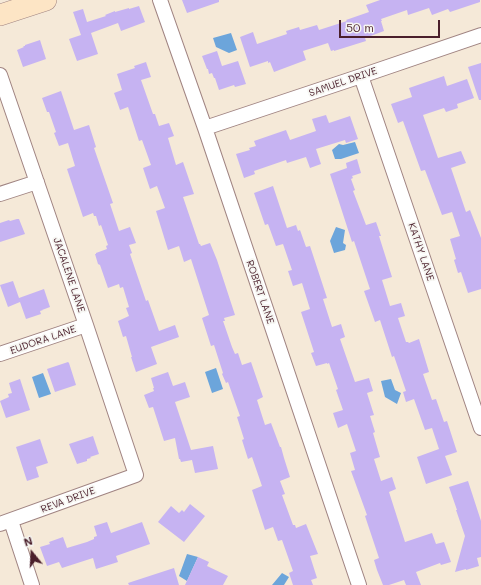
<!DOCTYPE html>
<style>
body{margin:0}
#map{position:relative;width:481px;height:585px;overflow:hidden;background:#f5e9d8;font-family:Mali,sans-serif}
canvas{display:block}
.north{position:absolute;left:12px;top:533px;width:40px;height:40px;-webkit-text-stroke:3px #f6f6f2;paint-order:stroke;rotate:342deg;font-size:11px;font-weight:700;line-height:16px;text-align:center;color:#4a1f2b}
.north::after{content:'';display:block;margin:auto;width:14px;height:18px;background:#4a1f2b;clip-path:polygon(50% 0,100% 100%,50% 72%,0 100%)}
.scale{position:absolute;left:339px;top:20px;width:101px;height:18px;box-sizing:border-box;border:2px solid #4a1f2b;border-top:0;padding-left:5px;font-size:12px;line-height:14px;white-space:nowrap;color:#4a1f2b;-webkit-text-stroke:3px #f6f6f2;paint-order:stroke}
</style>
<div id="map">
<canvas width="481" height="585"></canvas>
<div class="north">N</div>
<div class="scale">50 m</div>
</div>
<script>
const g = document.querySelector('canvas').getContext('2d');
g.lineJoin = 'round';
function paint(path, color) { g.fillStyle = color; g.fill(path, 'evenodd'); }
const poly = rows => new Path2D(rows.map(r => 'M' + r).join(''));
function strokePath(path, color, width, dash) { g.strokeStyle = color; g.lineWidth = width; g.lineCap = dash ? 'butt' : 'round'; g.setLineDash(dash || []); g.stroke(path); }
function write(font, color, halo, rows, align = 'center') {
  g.font = font + ' Mali,sans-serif'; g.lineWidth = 3.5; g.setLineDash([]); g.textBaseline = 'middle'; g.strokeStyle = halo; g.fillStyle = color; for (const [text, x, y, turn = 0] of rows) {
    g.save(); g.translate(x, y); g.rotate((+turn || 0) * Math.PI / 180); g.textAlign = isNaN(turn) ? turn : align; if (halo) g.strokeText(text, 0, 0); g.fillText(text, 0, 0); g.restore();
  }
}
paint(poly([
 [231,33,237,50,229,53,216,47,213,38],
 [355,142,359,153,341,159,335,159,332,150,339,144,343,145],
 [336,227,345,230,343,243,346,245,345,250,334,253,330,241],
 [216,368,223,389,212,393,205,372],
 [43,373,51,394,39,398,32,377],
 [391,379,395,390,401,393,397,404,385,397,381,381],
 [187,554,198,557,187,581,179,576],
 [282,573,289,577,284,585,272,585]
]), '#6ca5db');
paint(poly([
 [182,0,219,0,219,2,187,13],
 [380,0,480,0,480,2,450,12,448,9,432,15,429,8,408,15,407,10,381,19,382,21,381,21,384,31,365,38,366,41,334,51,334,50,331,51,328,43,303,51,306,60,274,72,270,62,268,63,268,61,250,67,240,37,253,32,257,44,287,34,286,31,299,27,300,30,317,25,319,30,347,21,346,20,369,12,366,5],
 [139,6,145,22,121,31,118,23,91,33,98,54,77,61,69,39,81,35,73,12,83,9,87,22,106,16,105,15,115,11,115,12,129,8,129,9],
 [40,40,46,59,23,67,17,50,24,47,23,46,25,46,25,45],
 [217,51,222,66,238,61,246,84,235,87,234,85,219,90,215,78,214,78,212,73,209,74,208,69,207,69,202,56],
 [146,62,151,77,141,80,153,114,155,114,159,126,169,123,174,136,168,138,176,165,183,162,194,194,183,197,199,244,200,244,201,246,210,243,217,260,235,315,224,318,225,321,223,321,232,347,235,354,238,353,242,365,251,362,263,397,257,400,265,425,271,423,280,447,281,447,284,458,290,477,280,481,285,494,282,495,293,525,295,525,296,528,306,524,318,554,310,556,317,578,311,580,313,585,293,585,289,573,293,571,282,540,278,541,273,527,265,530,252,490,262,486,252,457,248,459,242,440,244,439,237,417,240,416,228,382,226,383,222,374,223,373,214,345,211,346,202,318,209,315,191,259,184,262,179,246,168,250,156,211,165,208,157,186,150,189,143,168,151,165,142,140,139,141,128,107,120,110,114,93,122,90,117,74,135,68,134,66],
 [481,63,481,100,479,100,468,67],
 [444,76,447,86,467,79,474,98,457,104,458,108,446,112,444,108,423,115,438,158,461,151,466,163,451,168,466,212,470,210,481,238,481,289,468,293,461,272,458,273,454,260,456,259,450,239,460,236,452,212,442,215,425,170,421,171,403,121,398,123,391,104,412,97,409,88],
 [61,91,74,130,89,125,96,147,94,148,113,203,110,204,119,231,130,227,136,243,129,245,132,253,130,254,146,301,148,300,159,331,175,325,179,337,151,347,157,364,136,372,131,357,132,357,126,336,123,337,118,321,129,316,126,308,129,307,123,287,120,288,119,284,108,288,100,265,98,264,95,254,96,254,96,253,107,249,106,246,108,245,101,225,99,226,96,216,94,216,93,213,83,217,67,169,75,166,68,143,59,146,54,133,56,132,49,112,47,112,42,98],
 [326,115,329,123,350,116,358,139,346,143,345,140,316,149,321,164,310,168,306,157,287,163,286,160,254,171,255,174,244,178,236,154,250,150,249,148,256,146,254,141,286,130,290,140,316,131,312,119],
 [357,159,361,173,352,176,353,178,351,179,355,190,353,191,366,225,376,222,381,236,379,236,392,277,382,280,390,306,401,303,405,316,398,318,406,342,408,342,409,343,419,339,429,372,423,374,432,400,436,399,444,422,447,421,457,452,445,456,452,475,426,484,417,457,439,449,432,428,425,430,414,399,406,402,403,392,406,391,394,356,392,357,380,320,375,322,364,291,370,289,354,241,352,242,330,174,347,168,346,163],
 [273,186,287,228,296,225,298,231,300,230,306,247,310,246,327,298,323,299,332,327,341,324,345,337,340,339,355,382,369,378,373,391,367,393,374,415,370,416,375,432,373,433,380,457,374,459,381,481,392,477,396,489,389,492,405,542,432,533,436,544,444,542,451,562,441,565,440,563,416,572,421,585,406,585,404,580,389,585,383,585,377,570,374,560,379,558,365,516,367,515,351,471,355,470,350,453,356,451,347,424,338,428,333,413,343,410,336,390,338,389,329,363,327,364,327,363,316,366,311,353,314,352,301,312,310,309,302,283,293,286,288,271,292,270,283,244,276,246,268,224,265,225,254,193],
 [17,219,19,219,25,234,0,242,0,223,9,220,10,221],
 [13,281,19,298,44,289,50,307,42,310,43,310,40,311,41,314,26,319,20,302,8,307,0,285],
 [68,362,69,363,76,385,55,392,47,369],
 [168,372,173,386,185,382,190,397,175,402,191,450,213,446,218,469,195,473,192,460,181,462,180,459,179,459,175,438,164,441,153,407,149,408,144,395,154,391,153,388,154,388,151,378],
 [20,379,30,410,6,418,0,401,9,397,8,394,12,393,9,383],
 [93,436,99,454,90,457,91,458,87,459,87,461,77,464,69,444],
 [40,439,48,463,36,467,39,477,27,481,16,447],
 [468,481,481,521,481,557,477,558,479,566,466,570,466,569,455,572,465,536,456,510,457,510,449,487],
 [190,504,205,516,184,542,158,522,171,506,179,513,182,510,184,512],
 [107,522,111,533,142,522,150,544,116,556,118,562,96,569,93,558,62,568,59,562,47,566,40,547,50,544,49,542,63,537,67,548,87,542,94,539,94,537,97,536,94,526],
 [198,557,209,562,207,566,228,576,223,585,185,585],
 [174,568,179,585,129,585,128,583]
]), '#c6b3f2');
const street = poly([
 [160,0,205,128,359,585],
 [0,75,86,325,136,475,0,524],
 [361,76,481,428],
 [205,128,361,76,481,35],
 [0,194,37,182],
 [0,354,86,325],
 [11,521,32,585]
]);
const secondary = poly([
 [0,15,46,0]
]);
strokePath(street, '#a08482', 16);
strokePath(secondary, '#a08482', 22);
strokePath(street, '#fff', 14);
strokePath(secondary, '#fde5c5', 21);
write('10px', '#4a1f2b', '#f6f6f2', [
 ["SAMUEL DRIVE",343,82,-19],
 ["KATHY LANE",421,252,71],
 ["JACALENE LANE",69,275,71],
 ["ROBERT LANE",260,292,71],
 ["EUDORA LANE",43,340,-19],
 ["REVA DRIVE",68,500,-20]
]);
</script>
